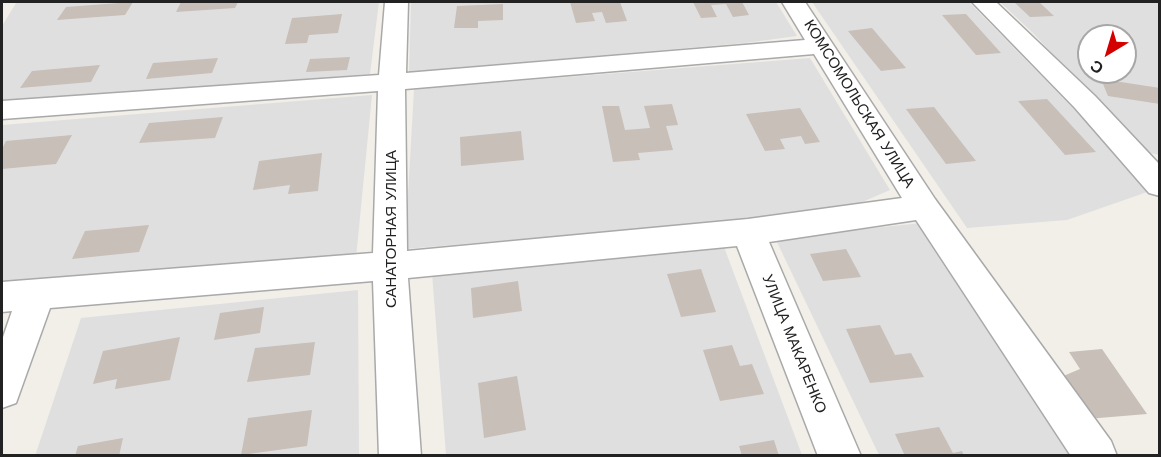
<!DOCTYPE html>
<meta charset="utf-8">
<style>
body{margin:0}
#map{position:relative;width:1161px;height:457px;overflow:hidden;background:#f2efe9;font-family:"Work Sans",sans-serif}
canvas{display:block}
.frame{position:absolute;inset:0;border:3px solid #222;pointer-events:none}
.north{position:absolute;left:1077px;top:24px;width:60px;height:60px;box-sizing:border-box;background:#fff;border:2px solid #a7a7a7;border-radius:50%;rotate:218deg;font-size:16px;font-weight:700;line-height:24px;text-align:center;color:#222}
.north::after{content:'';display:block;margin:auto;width:21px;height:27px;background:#d40000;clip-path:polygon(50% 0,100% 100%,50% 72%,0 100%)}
</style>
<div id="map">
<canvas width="1161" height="457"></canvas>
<div class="frame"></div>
<div class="north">С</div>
</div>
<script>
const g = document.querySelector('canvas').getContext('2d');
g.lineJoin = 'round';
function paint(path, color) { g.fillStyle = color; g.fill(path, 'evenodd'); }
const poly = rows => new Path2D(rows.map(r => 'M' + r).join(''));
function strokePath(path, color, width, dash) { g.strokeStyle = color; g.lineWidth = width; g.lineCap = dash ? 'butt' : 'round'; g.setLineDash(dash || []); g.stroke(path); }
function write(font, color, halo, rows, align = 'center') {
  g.font = font + ' "Work Sans",sans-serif'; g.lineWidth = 5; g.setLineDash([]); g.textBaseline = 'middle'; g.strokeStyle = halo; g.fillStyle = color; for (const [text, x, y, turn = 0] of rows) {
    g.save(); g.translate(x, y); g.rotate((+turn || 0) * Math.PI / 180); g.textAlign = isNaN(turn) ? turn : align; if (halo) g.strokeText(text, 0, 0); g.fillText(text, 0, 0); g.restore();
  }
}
paint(poly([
 [42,2,379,2,370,74,2,104,2,26,16,3],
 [411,2,776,2,797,36,745,43,409,72],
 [812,2,969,2,1153,190,1067,220,967,228],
 [1000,2,1159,2,1159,155,1139,150,1034,34],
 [1089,36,1125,36,1125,72,1089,72],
 [810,58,890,190,853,206,747,220,405,249,414,89],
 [372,95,356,258,2,285,2,125],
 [922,223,1070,455,879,455,775,238],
 [724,247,802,455,446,455,432,273],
 [358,290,359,455,35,456,81,318]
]), '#e0dfdf');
paint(poly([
 [133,2,125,15,57,20,66,7],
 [181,2,238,2,235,8,176,12],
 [570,2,620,2,627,21,606,23,602,12,592,13,595,21,576,23],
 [693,2,742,2,749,15,733,17,726,4,711,5,717,17,701,18],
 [1014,2,1039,2,1054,16,1030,17],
 [503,4,503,20,478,21,478,28,454,28,457,6],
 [342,14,338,33,309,35,307,43,285,44,292,18],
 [966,14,1001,53,976,55,942,15],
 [872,28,906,68,881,71,848,31],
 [350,57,347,70,306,72,310,59],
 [218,58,212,73,146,79,153,63],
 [100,65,91,82,20,88,32,71],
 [1101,79,1160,88,1160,104,1108,96],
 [1047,99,1096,152,1065,155,1018,101],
 [672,104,678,125,666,126,673,150,638,153,640,160,613,162,602,106,619,106,625,130,650,128,644,106],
 [934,107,976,161,946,164,906,109],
 [800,108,820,142,805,144,801,136,780,139,785,149,765,151,746,114],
 [223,117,215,138,139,143,149,123],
 [521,131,524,160,461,166,460,137],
 [72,135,56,164,2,169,2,149,6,141],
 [322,153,318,191,288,194,290,185,253,190,259,161],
 [149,225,139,252,72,259,85,231],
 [846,249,861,277,823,281,810,254],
 [701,269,716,312,681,317,667,274],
 [518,281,522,311,473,318,471,288],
 [264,307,260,333,214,340,220,313],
 [880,325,895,355,911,353,924,377,870,383,846,329],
 [180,337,170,380,115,389,117,379,93,384,103,351],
 [315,342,310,375,247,382,255,348],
 [732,345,740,366,752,364,764,394,720,401,703,350],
 [1102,349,1147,414,1087,419,1061,377,1080,369,1069,352],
 [517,376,526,430,484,438,478,383],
 [312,410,307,446,241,455,248,418],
 [939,427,953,453,962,451,964,456,905,456,895,434],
 [123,438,119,456,75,456,78,446],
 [774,440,779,456,742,456,739,446]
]), '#c7bfb8');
const minor = poly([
 [385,2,408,2,406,73,805,40,782,2,805,2,935,199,1111,441,1117,456,1071,456,916,220,769,242,861,456,818,456,737,246,408,278,421,456,379,456,373,281,50,308,16,403,2,408,2,340,12,311,2,312,2,282,373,253,378,91,2,119,2,101,379,75,385,2],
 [814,54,902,198,748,219,407,251,405,89,814,54],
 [972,2,996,2,1095,96,1160,165,1160,196,1149,193,1075,108,972,2]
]);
strokePath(minor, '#a9a9a9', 3);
paint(minor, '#fff');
write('15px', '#222', '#fff', [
 ["КОМСОМОЛЬСКАЯ УЛИЦА",859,104,58],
 ["САНАТОРНАЯ УЛИЦА",392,229,-90],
 ["УЛИЦА МАКАРЕНКО",794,344,68]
]);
</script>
